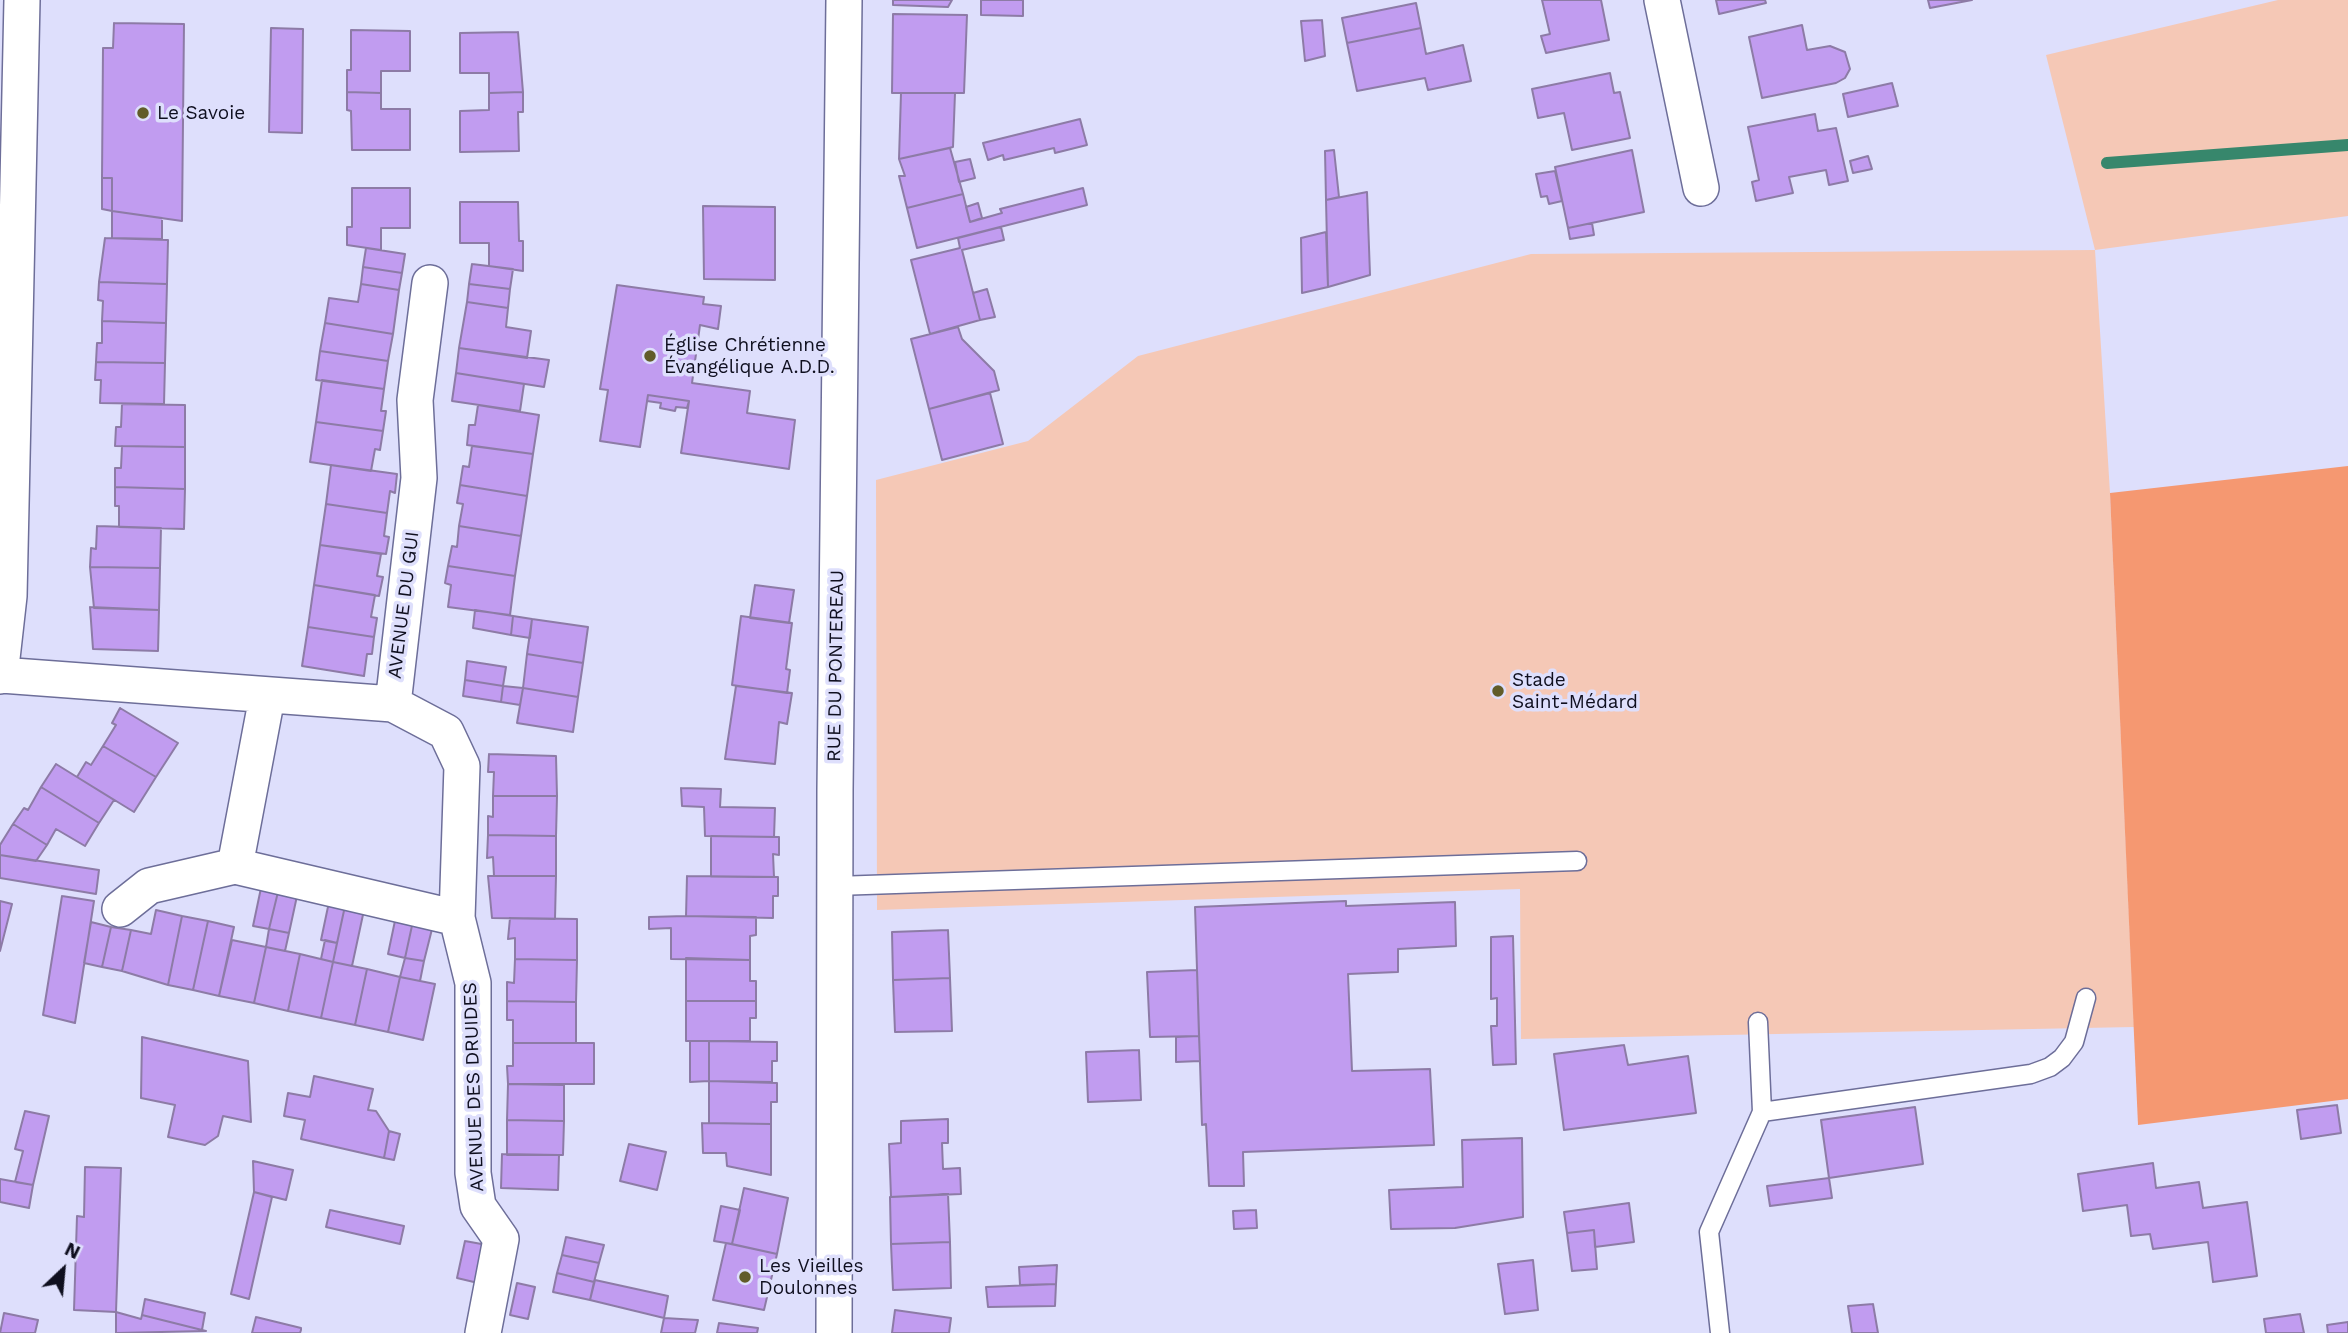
<!DOCTYPE html>
<meta charset="utf-8">
<style>
body{margin:0}
#map{position:relative;width:2348px;height:1333px;overflow:hidden;background:#dedffc;font-family:"Work Sans",sans-serif}
canvas{display:block}
.north{position:absolute;left:28px;top:1235px;width:70px;height:70px;-webkit-text-stroke:5px #dedffc;paint-order:stroke;rotate:26deg;font-size:19px;font-weight:700;line-height:28px;text-align:center;color:#0f0f1f}
.north::after{content:'';display:block;margin:auto;width:24px;height:32px;background:#0f0f1f;clip-path:polygon(50% 0,100% 100%,50% 72%,0 100%)}
</style>
<div id="map">
<canvas width="2348" height="1333"></canvas>
<div class="north">N</div>
</div>
<script>
const g = document.querySelector('canvas').getContext('2d');
g.lineJoin = 'round';
function paint(path, color) { g.fillStyle = color; g.fill(path, 'evenodd'); }
const poly = rows => new Path2D(rows.map(r => 'M' + r).join(''));
function strokePath(path, color, width, dash) { g.strokeStyle = color; g.lineWidth = width; g.lineCap = dash ? 'butt' : 'round'; g.setLineDash(dash || []); g.stroke(path); }
function write(font, color, halo, rows, align = 'center') {
  g.font = font + ' "Work Sans",sans-serif'; g.lineWidth = 7; g.setLineDash([]); g.textBaseline = 'middle'; g.strokeStyle = halo; g.fillStyle = color; for (const [text, x, y, turn = 0] of rows) {
    g.save(); g.translate(x, y); g.rotate((+turn || 0) * Math.PI / 180); g.textAlign = isNaN(turn) ? turn : align; if (halo) g.strokeText(text, 0, 0); g.fillText(text, 0, 0); g.restore();
  }
}
paint(poly([
 [2278,0,2348,0,2348,216,2095,250,2110,493,2134,1027,1521,1039,1520,889,877,910,876,480,1028,441,1138,356,1531,254,2095,250,2046,55]
]), '#f5c8b6');
paint(poly([
 [2348,466,2348,1099,2138,1125,2110,493]
]), '#f59871');
strokePath(poly([
 [2107,163,2348,145]
]), '#37876c', 12);
const building = poly([
 [893,0,952,0,948,7,893,5,893,0],
 [981,0,1023,0,1023,16,981,15,981,0],
 [1542,0,1601,0,1609,40,1546,53,1541,36,1550,34,1542,0],
 [1716,0,1765,0,1766,3,1719,14,1716,0],
 [1928,0,1972,0,1930,8,1928,0],
 [1416,3,1421,28,1347,43,1342,18,1416,3],
 [893,14,967,15,964,93,892,93,893,14],
 [1322,20,1325,56,1305,61,1301,21,1322,20],
 [114,23,184,24,182,221,112,211,112,178,102,178,103,48,113,48,114,23],
 [1802,25,1807,50,1830,46,1845,52,1850,69,1845,78,1836,83,1762,98,1749,37,1802,25],
 [271,28,303,29,302,133,269,132,271,28],
 [1421,28,1426,54,1463,45,1471,81,1428,90,1425,78,1357,91,1347,43,1421,28],
 [351,30,410,31,410,71,381,71,381,93,347,92,347,70,351,70,351,30],
 [518,32,523,92,489,93,489,73,460,73,460,33,518,32],
 [1610,73,1614,93,1620,92,1630,138,1572,150,1564,113,1538,118,1532,89,1610,73],
 [1892,83,1898,106,1848,117,1843,94,1892,83],
 [347,92,381,93,381,109,410,109,410,150,352,150,351,111,347,110,347,92],
 [523,92,523,112,518,112,519,151,460,152,460,111,489,110,489,93,523,92],
 [901,93,955,93,953,147,899,159,901,93],
 [1815,114,1818,131,1836,128,1848,181,1829,185,1826,170,1789,177,1793,193,1756,201,1752,182,1759,180,1748,127,1815,114],
 [1080,119,1087,145,1055,153,1054,148,1004,160,1003,155,988,160,983,143,1080,119],
 [950,148,963,194,907,208,899,176,905,176,899,159,950,148],
 [1334,150,1339,197,1326,200,1325,151,1334,150],
 [1632,150,1644,212,1568,228,1555,167,1632,150],
 [1868,156,1872,169,1853,173,1850,161,1868,156],
 [970,159,975,178,959,182,955,162,970,159],
 [1555,171,1562,201,1549,204,1547,196,1541,197,1536,174,1555,171],
 [102,178,112,178,112,211,102,209,102,178],
 [352,188,410,188,410,228,381,228,381,250,347,245,347,227,352,227,352,188],
 [1083,188,1087,205,917,248,907,208,963,194,970,222,1002,213,1000,209,1083,188],
 [1367,192,1370,275,1328,287,1326,200,1367,192],
 [460,202,518,202,519,241,523,241,523,271,489,266,489,243,460,243,460,202],
 [978,203,982,218,970,222,966,207,978,203],
 [703,206,775,207,775,280,704,279,703,206],
 [112,211,162,218,162,239,112,238,112,211],
 [1592,223,1594,235,1570,239,1568,228,1592,223],
 [1001,227,1004,240,962,250,980,320,930,334,911,260,960,248,958,238,1001,227],
 [1326,232,1328,287,1302,293,1301,238,1326,232],
 [105,238,168,240,167,284,99,282,105,238],
 [366,248,405,254,402,273,363,267,366,248],
 [472,264,513,269,510,289,469,284,472,264],
 [363,267,402,273,399,290,361,284,363,267],
 [99,282,167,284,166,323,102,321,103,301,98,300,99,282],
 [361,284,399,290,393,334,325,323,329,298,358,302,361,284],
 [469,284,510,289,508,308,467,302,469,284],
 [617,285,704,297,703,304,721,306,718,329,700,325,692,383,750,391,747,413,795,420,789,469,681,453,689,401,648,395,640,447,600,441,608,390,600,389,617,285],
 [987,289,995,317,980,320,973,293,987,289],
 [467,302,508,308,506,327,531,331,527,358,459,348,467,302],
 [102,321,166,323,165,363,96,362,97,343,102,343,102,321],
 [325,323,393,334,388,361,320,351,325,323],
 [958,327,962,339,994,371,999,390,929,409,911,339,958,327],
 [459,348,549,360,544,387,456,373,459,348],
 [320,351,388,361,384,389,316,380,320,351],
 [96,362,165,363,164,404,100,403,101,380,95,380,96,362],
 [456,373,524,384,520,411,452,401,456,373],
 [322,380,384,389,381,411,386,411,383,431,316,422,322,380],
 [990,393,1003,444,942,460,929,409,990,393],
 [648,395,689,401,687,408,676,407,675,411,660,408,661,403,647,401,648,395],
 [122,404,185,405,185,447,115,446,116,427,121,427,122,404],
 [478,405,539,415,533,454,467,445,469,425,475,425,478,405],
 [316,422,383,431,380,450,375,449,371,471,310,462,316,422],
 [122,446,185,447,185,489,115,487,115,468,121,468,122,446],
 [472,446,533,454,527,496,460,485,463,466,469,467,472,446],
 [331,465,397,474,395,493,390,491,387,513,326,504,331,465],
 [460,485,527,496,521,536,459,526,463,504,457,503,460,485],
 [115,487,185,489,184,529,119,527,119,506,115,506,115,487],
 [326,504,387,513,384,536,389,537,386,554,320,545,326,504],
 [97,526,161,528,160,568,90,567,91,548,96,549,97,526],
 [459,526,521,536,515,576,448,566,452,546,457,547,459,526],
 [320,545,381,554,377,576,383,577,379,596,314,585,320,545],
 [448,566,515,576,510,615,448,607,451,585,445,583,448,566],
 [90,567,160,568,159,610,94,608,90,567],
 [314,585,375,595,371,617,377,618,374,637,308,627,314,585],
 [755,585,794,590,789,623,750,618,755,585],
 [90,607,159,610,158,651,93,649,90,607],
 [475,610,513,616,511,635,473,628,475,610],
 [513,616,532,619,530,638,511,635,513,616],
 [741,616,792,623,786,669,790,670,787,693,732,685,741,616],
 [532,619,588,627,583,663,527,654,532,619],
 [308,627,374,637,372,654,367,654,364,676,302,666,308,627],
 [527,654,583,663,578,697,523,688,527,654],
 [467,661,506,667,503,686,465,680,467,661],
 [465,680,503,686,501,702,463,696,465,680],
 [503,686,523,688,520,705,501,702,503,686],
 [736,686,792,693,787,724,779,722,775,764,725,759,736,686],
 [523,688,578,697,573,732,517,723,523,688],
 [120,708,178,743,156,777,103,746,116,725,112,723,120,708],
 [103,746,156,777,134,812,77,777,86,762,91,765,103,746],
 [489,754,556,756,557,796,493,796,494,772,488,772,489,754],
 [56,764,114,800,99,823,41,787,56,764],
 [41,787,99,823,85,846,56,829,47,845,13,824,24,808,28,810,41,787],
 [681,788,721,789,720,807,775,808,774,837,705,836,704,807,682,806,681,788],
 [493,796,557,796,556,836,488,835,488,816,493,817,493,796],
 [13,824,47,845,36,861,0,855,0,845,13,824],
 [488,835,556,836,556,876,494,876,493,857,487,858,488,835],
 [711,836,779,837,779,855,773,854,774,877,711,877,711,836],
 [0,855,99,870,96,894,0,878,0,855],
 [488,876,556,876,555,919,492,918,488,876],
 [687,876,778,877,778,896,773,896,773,918,686,916,687,876],
 [261,888,278,892,269,929,253,926,261,888],
 [278,892,297,896,289,933,269,929,278,892],
 [62,896,94,901,75,1023,43,1015,62,896],
 [0,901,12,904,0,951,0,901],
 [1346,901,1346,906,1455,902,1456,946,1398,949,1398,972,1348,974,1352,1071,1430,1069,1434,1145,1243,1152,1244,1186,1209,1186,1206,1124,1202,1125,1195,907,1346,901],
 [329,902,345,906,337,943,321,940,329,902],
 [345,906,364,910,352,966,333,962,345,906],
 [156,910,182,916,168,985,122,971,131,930,151,934,156,910],
 [182,916,208,921,193,990,168,985,182,916],
 [396,916,413,921,405,958,388,954,396,916],
 [686,916,756,917,756,935,750,936,750,960,671,959,671,928,649,929,649,917,686,916],
 [510,918,577,919,577,960,515,959,515,938,508,939,510,918],
 [208,921,234,927,219,996,193,990,208,921],
 [413,921,433,925,424,961,405,958,413,921],
 [91,922,111,927,102,967,84,963,91,922],
 [111,927,131,930,122,971,102,967,111,927],
 [269,929,289,933,285,951,266,947,269,929],
 [948,930,950,978,893,980,892,932,948,930],
 [1513,936,1516,1064,1493,1065,1491,1026,1497,1026,1497,998,1491,999,1491,937,1513,936],
 [232,940,266,947,254,1003,219,996,232,940],
 [325,940,337,943,333,962,321,959,325,940],
 [266,947,300,954,288,1011,254,1003,266,947],
 [300,954,333,962,321,1018,288,1011,300,954],
 [405,958,424,961,420,981,400,977,405,958],
 [686,958,750,960,750,981,756,981,756,1001,686,1001,686,958],
 [515,959,577,960,576,1002,507,1001,507,982,514,983,515,959],
 [333,962,367,969,355,1025,321,1018,333,962],
 [367,969,400,977,388,1032,355,1025,367,969],
 [1197,970,1199,1036,1150,1037,1147,972,1197,970],
 [400,977,435,984,423,1040,388,1032,400,977],
 [950,978,952,1031,895,1032,893,980,950,978],
 [507,1001,576,1002,576,1043,513,1043,513,1020,507,1020,507,1001],
 [686,1001,756,1001,756,1018,750,1018,750,1041,686,1041,686,1001],
 [1199,1036,1200,1061,1176,1062,1176,1037,1199,1036],
 [142,1037,248,1061,251,1122,223,1116,218,1136,205,1145,168,1137,175,1105,141,1098,142,1037],
 [690,1041,709,1041,709,1081,690,1082,690,1041],
 [709,1041,777,1042,777,1061,772,1061,772,1082,709,1081,709,1041],
 [513,1043,594,1043,594,1084,508,1084,507,1066,513,1066,513,1043],
 [1624,1045,1628,1065,1688,1056,1696,1113,1564,1130,1554,1054,1624,1045],
 [1139,1050,1141,1100,1088,1102,1086,1052,1139,1050],
 [314,1076,373,1089,368,1110,376,1111,389,1131,384,1158,301,1139,305,1120,284,1116,288,1093,310,1097,314,1076],
 [709,1081,777,1083,777,1102,771,1102,771,1124,709,1123,709,1081],
 [508,1084,564,1085,564,1121,507,1120,508,1084],
 [2337,1105,2341,1133,2301,1139,2297,1110,2337,1105],
 [1915,1107,1923,1164,1829,1178,1821,1120,1915,1107],
 [25,1111,49,1116,33,1185,15,1182,23,1151,15,1149,25,1111],
 [948,1119,948,1143,942,1143,943,1169,960,1168,961,1194,891,1197,889,1144,901,1143,901,1121,948,1119],
 [507,1120,564,1121,563,1155,507,1155,507,1120],
 [702,1123,771,1124,771,1175,727,1166,726,1153,703,1153,702,1123],
 [389,1131,400,1134,394,1160,384,1158,389,1131],
 [1522,1138,1523,1217,1455,1228,1391,1229,1389,1190,1463,1187,1462,1140,1522,1138],
 [629,1144,666,1152,657,1190,620,1181,629,1144],
 [502,1154,559,1155,558,1190,501,1188,502,1154],
 [253,1161,293,1170,286,1200,254,1192,253,1161],
 [2153,1163,2156,1188,2199,1182,2203,1208,2247,1202,2257,1276,2213,1282,2208,1242,2153,1249,2150,1234,2131,1236,2127,1205,2083,1211,2078,1174,2153,1163],
 [85,1167,121,1168,116,1312,74,1310,77,1216,84,1217,85,1167],
 [1829,1178,1832,1198,1770,1206,1767,1186,1829,1178],
 [0,1179,33,1185,29,1208,0,1202,0,1179],
 [744,1188,788,1198,777,1254,732,1244,744,1188],
 [254,1192,272,1197,249,1299,231,1294,254,1192],
 [948,1194,950,1242,891,1244,890,1197,948,1194],
 [1629,1203,1634,1242,1595,1247,1594,1230,1567,1233,1564,1212,1629,1203],
 [721,1206,740,1210,732,1244,714,1241,721,1206],
 [330,1210,404,1226,400,1244,326,1227,330,1210],
 [1256,1210,1257,1228,1234,1229,1233,1211,1256,1210],
 [1594,1230,1597,1269,1572,1271,1567,1233,1594,1230],
 [566,1237,604,1245,599,1263,562,1255,566,1237],
 [465,1241,487,1245,478,1283,457,1278,465,1241],
 [950,1242,951,1288,893,1290,891,1244,950,1242],
 [726,1243,777,1254,764,1310,713,1300,726,1243],
 [562,1255,599,1263,594,1282,557,1273,562,1255],
 [1533,1260,1538,1310,1505,1314,1498,1264,1533,1260],
 [1057,1265,1056,1284,1020,1285,1019,1267,1057,1265],
 [557,1273,594,1282,590,1300,553,1292,557,1273],
 [595,1280,668,1296,664,1318,590,1300,595,1280],
 [517,1283,535,1287,528,1319,510,1315,517,1283],
 [1056,1284,1055,1306,988,1307,986,1287,1056,1284],
 [145,1299,205,1313,202,1330,142,1315,145,1299],
 [1873,1304,1878,1333,1852,1333,1848,1306,1873,1304],
 [895,1310,951,1318,949,1333,892,1333,895,1310],
 [116,1312,141,1319,142,1315,206,1331,116,1333,116,1312],
 [4,1313,38,1320,35,1333,0,1333,4,1313],
 [2300,1314,2304,1333,2266,1333,2264,1319,2300,1314],
 [256,1317,301,1328,301,1330,300,1333,252,1333,256,1317],
 [664,1318,698,1320,695,1333,661,1333,664,1318],
 [2348,1322,2348,1333,2328,1333,2327,1325,2348,1322],
 [719,1323,758,1328,757,1333,717,1333,719,1323]
]);
paint(building, '#c19cf0');
strokePath(building, '#8d7ba6', 2);
const lane = poly([
 [836,886,1577,861],
 [1758,1022,1762,1112],
 [1720,1333,1709,1232,1762,1112,2031,1074,2050,1067,2062,1058,2074,1042,2086,998]
]);
const street = poly([
 [1662,0,1701,188],
 [0,675,393,704,419,478,415,400,430,283],
 [0,676,9,596,22,0],
 [393,704,446,732,462,766,457,918],
 [235,866,267,697],
 [120,909,149,886,235,866,457,918,473,983,473,1173,478,1206,501,1239,483,1333],
 [834,1333,835,789,844,0]
]);
strokePath(lane, '#6d6e99', 21);
strokePath(street, '#6d6e99', 38);
strokePath(lane, '#fff', 18);
strokePath(street, '#fff', 35);
for (const [x, y, r, color] of [
 [143,113,7,"#615c29"],
 [650,356,7,"#615c29"],
 [1498,691,7,"#615c29"],
 [745,1277,7,"#615c29"]
]) { const dot = new Path2D(); dot.arc(x, y, r, 0, 2 * Math.PI); g.fillStyle = color; g.fill(dot); strokePath(dot, '#dedffc', 2.5); }
write('19px', '#0f0f1f', '#dedffc', [
 ["Le Savoie",157,113],
 ["Église Chrétienne",664,345],
 ["Évangélique A.D.D.",664,367],
 ["Stade",1512,680],
 ["Saint-Médard",1512,702],
 ["Les Vieilles",759,1266],
 ["Doulonnes",759,1288]
], 'left');
write('19px', '#0f0f1f', '#dedffc', [
 ["AVENUE DU GUI",404,605,-83],
 ["RUE DU PONTEREAU",836,666,-89],
 ["AVENUE DES DRUIDES",474,1087,-92]
]);
</script>
